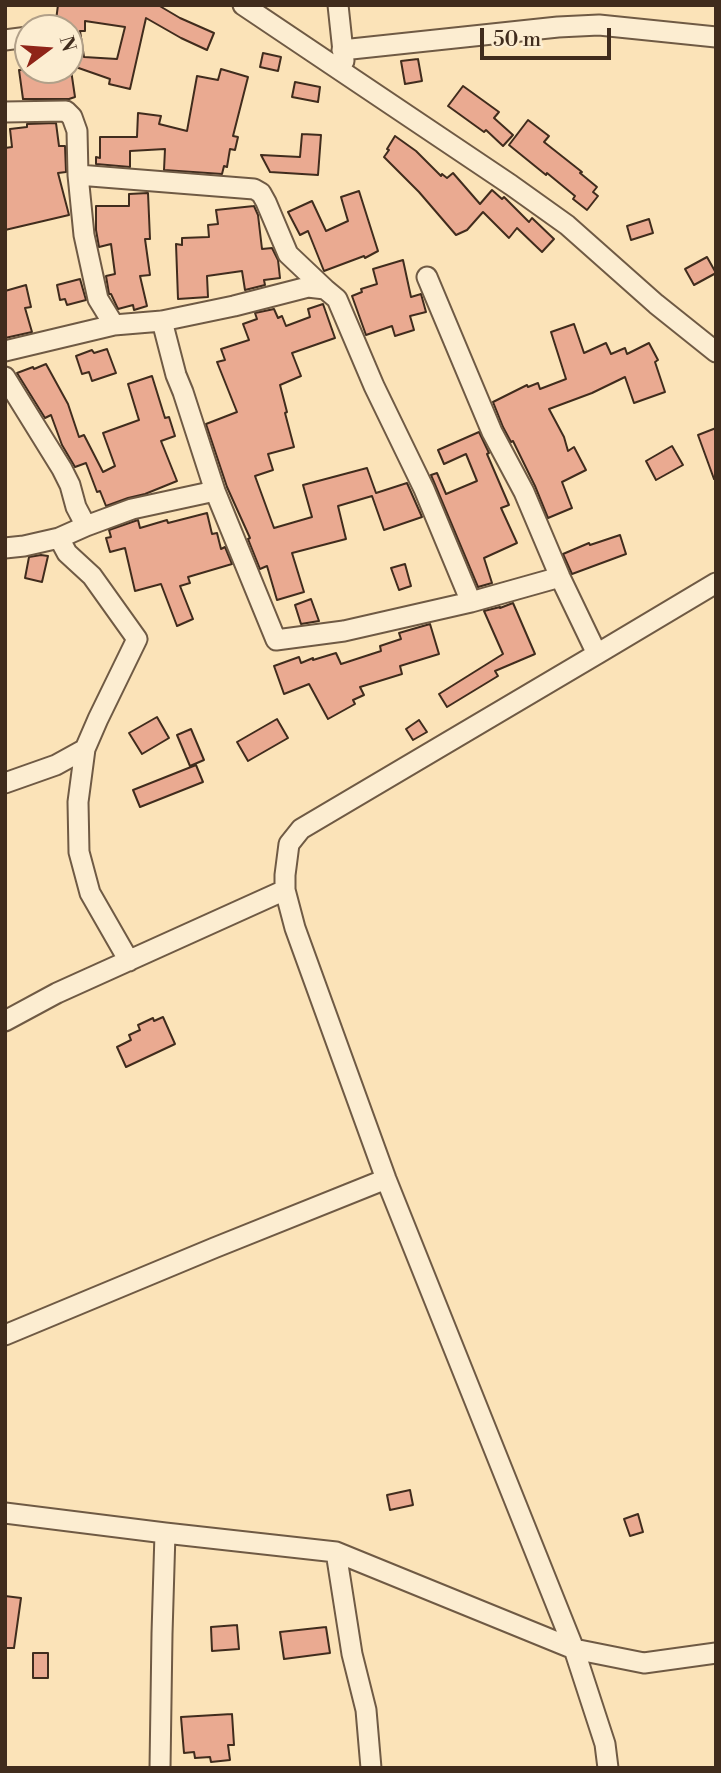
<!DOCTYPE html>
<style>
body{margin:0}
#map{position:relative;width:721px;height:1773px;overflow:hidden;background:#fbe3b8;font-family:"Libre Bodoni",serif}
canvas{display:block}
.frame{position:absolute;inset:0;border:7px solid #402c1d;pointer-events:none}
.north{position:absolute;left:14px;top:14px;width:70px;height:70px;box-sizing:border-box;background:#fcedd1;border:2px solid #b1a089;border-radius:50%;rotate:74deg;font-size:19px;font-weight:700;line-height:28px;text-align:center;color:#402c1d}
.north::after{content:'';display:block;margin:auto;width:24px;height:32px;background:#8f2418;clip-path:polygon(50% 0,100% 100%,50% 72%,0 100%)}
.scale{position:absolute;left:480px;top:28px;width:131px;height:32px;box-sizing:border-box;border:4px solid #402c1d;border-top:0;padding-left:9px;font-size:21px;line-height:24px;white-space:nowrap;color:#402c1d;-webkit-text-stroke:5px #fcedd1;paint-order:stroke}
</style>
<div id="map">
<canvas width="721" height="1773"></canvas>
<div class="frame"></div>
<div class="north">N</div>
<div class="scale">50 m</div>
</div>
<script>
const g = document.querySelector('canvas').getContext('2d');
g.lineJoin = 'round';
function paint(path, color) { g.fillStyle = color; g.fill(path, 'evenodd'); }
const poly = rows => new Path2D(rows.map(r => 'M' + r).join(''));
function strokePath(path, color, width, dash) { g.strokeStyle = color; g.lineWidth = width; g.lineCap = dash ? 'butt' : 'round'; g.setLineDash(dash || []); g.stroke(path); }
const building = poly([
 [58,5,158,5,180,18,214,33,207,50,181,38,146,18,130,89,109,84,110,79,70,65,70,28,55,28,58,5],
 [85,21,125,27,117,59,84,57,80,31,85,31,85,21],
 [263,53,281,57,278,71,260,67,263,53],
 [418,59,422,81,405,84,401,61,418,59],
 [221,69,248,77,233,136,238,137,235,150,230,149,227,167,224,166,222,174,164,170,165,149,130,151,130,167,96,164,96,157,100,158,100,137,137,137,138,113,161,116,159,124,187,131,197,76,218,80,221,69],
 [19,70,71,70,75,97,69,99,23,99,19,70],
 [295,82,320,87,318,102,292,97,295,82],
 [463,86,499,112,494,118,513,135,503,146,486,130,484,132,448,106,463,86],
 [528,120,549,136,544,142,582,172,580,173,597,187,593,192,598,196,587,210,573,199,575,196,547,173,546,175,509,145,528,120],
 [56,123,59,146,65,146,66,172,58,173,69,215,5,230,5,148,12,147,10,129,27,127,27,124,56,123],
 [302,134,321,135,318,175,270,172,261,155,300,157,302,134],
 [395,136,416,151,441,176,442,174,447,178,453,173,480,204,492,190,502,199,504,197,529,222,532,218,554,239,542,252,517,228,509,238,483,212,467,230,456,235,419,192,384,157,389,150,387,149,395,136],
 [359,191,378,251,365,258,364,256,324,271,308,231,300,235,288,212,312,201,326,231,348,221,341,197,359,191],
 [148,193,150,239,145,239,150,275,140,276,147,306,134,310,133,305,118,309,111,294,109,294,106,276,115,274,111,244,99,247,96,230,96,206,129,206,129,194,148,193],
 [254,206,258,215,262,249,272,248,278,260,280,278,264,280,265,285,245,290,242,271,207,276,208,297,178,299,176,244,182,245,182,238,209,237,208,225,218,224,216,210,254,206],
 [649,219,653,233,631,240,627,226,649,219],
 [707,257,716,273,694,285,685,269,707,257],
 [403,260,411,297,421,294,426,312,410,316,414,330,395,336,392,326,366,335,352,296,362,292,361,289,377,284,373,269,403,260],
 [80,279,86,300,67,305,65,299,60,300,57,285,80,279],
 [26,285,31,307,25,308,32,332,5,338,5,291,26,285],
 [323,304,335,338,292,353,301,376,280,385,287,412,285,413,294,447,268,454,273,470,255,476,274,528,312,517,303,485,367,468,376,493,407,483,422,517,384,530,372,496,338,506,346,539,292,553,304,592,277,600,267,566,260,569,248,539,250,538,227,487,206,424,237,412,217,362,225,360,221,349,249,340,243,324,257,319,255,313,274,309,278,318,282,316,286,326,310,317,308,309,323,304],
 [574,324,584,353,606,343,611,354,625,348,627,354,649,343,658,360,655,362,665,392,634,403,625,377,592,393,549,409,564,437,568,451,574,447,586,470,562,482,572,508,548,518,535,486,513,441,511,442,503,427,493,402,527,385,528,387,538,383,540,389,566,379,551,332,574,324],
 [107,349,116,373,92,381,89,372,82,374,76,356,92,350,94,353,107,349],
 [46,364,68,404,79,437,84,435,103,472,115,466,103,433,139,420,128,384,152,376,165,418,169,417,175,436,161,441,177,481,145,494,128,498,106,506,100,491,97,492,86,463,75,467,62,445,51,415,45,418,17,373,33,367,34,369,46,364],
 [716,428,716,478,714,479,698,435,716,428],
 [479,432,489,453,487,454,509,505,501,508,517,543,484,558,492,583,478,587,431,475,437,473,446,494,477,481,466,454,444,464,438,450,479,432],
 [672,446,683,465,656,480,646,461,672,446],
 [207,513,212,534,217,533,221,549,225,547,232,564,188,577,190,583,180,586,193,619,177,626,161,584,135,591,125,548,110,552,106,538,111,537,109,530,135,521,138,520,140,528,167,520,168,523,207,513],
 [620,535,626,554,572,574,563,554,589,543,590,545,620,535],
 [41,555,48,556,42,582,25,578,29,557,41,555],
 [405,564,411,586,399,590,391,568,405,564],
 [311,599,319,621,301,624,295,605,311,599],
 [513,603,535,654,495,671,498,676,447,707,439,694,503,654,484,611,500,607,500,608,513,603],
 [430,624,439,654,400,666,402,674,360,687,364,695,353,700,355,704,328,719,309,684,284,694,274,666,299,657,301,663,313,658,313,660,336,653,341,664,381,651,380,646,401,639,399,633,430,624],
 [157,717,169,738,142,754,129,733,157,717],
 [277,719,288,738,248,761,237,742,277,719],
 [419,720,427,732,413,740,406,729,419,720],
 [191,729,204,760,190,766,177,735,191,729],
 [196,765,203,782,140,807,133,790,196,765],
 [163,1017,175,1044,126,1067,117,1047,131,1040,129,1035,140,1030,138,1025,153,1018,154,1021,163,1017],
 [410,1490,413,1505,390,1510,387,1495,410,1490],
 [638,1514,643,1532,630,1536,624,1519,638,1514],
 [5,1596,21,1598,14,1648,5,1648,5,1596],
 [237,1625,239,1649,212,1651,211,1627,237,1625],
 [326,1627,330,1653,284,1659,280,1632,326,1627],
 [33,1653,48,1653,48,1678,33,1678,33,1653],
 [232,1714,234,1745,228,1745,230,1760,211,1762,210,1757,195,1758,194,1752,184,1753,181,1717,232,1714]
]);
paint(building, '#eaaa91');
strokePath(building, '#402c1d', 2);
const minor = poly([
 [243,5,511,185,567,225,656,304,716,352],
 [338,5,344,61],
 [5,40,28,37],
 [342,50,558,27,599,25,716,37],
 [5,112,66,111,72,117,77,131,78,175,84,235,98,299,114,325],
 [78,175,254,189,261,193,266,202,288,254,325,289],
 [427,277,492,432,524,492,560,577,597,654,716,583],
 [162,321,176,375,183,392,215,491,276,640,344,631,471,602,560,577],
 [5,351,114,325,162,321,234,306,308,287,325,289,337,299,374,386,424,489,471,602],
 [5,377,62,469,70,485,76,507,86,526],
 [59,538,67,553,92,576,137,639,98,719,85,749,78,802,79,852,90,893,129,961],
 [5,548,24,546,59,538,86,526,132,509,215,491],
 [597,654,301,829,289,844,285,875,285,890,295,928,386,1179,574,1649,605,1744,608,1768],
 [5,783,56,765,85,749],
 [5,1021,57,993,285,890],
 [5,1335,214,1248,386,1179],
 [5,1513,165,1533,336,1552,574,1649,644,1663,716,1653],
 [336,1552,352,1654,366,1710,371,1768],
 [160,1768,162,1634,165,1533]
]);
strokePath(minor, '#6f5a44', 23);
strokePath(minor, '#fcedd1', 19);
</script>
